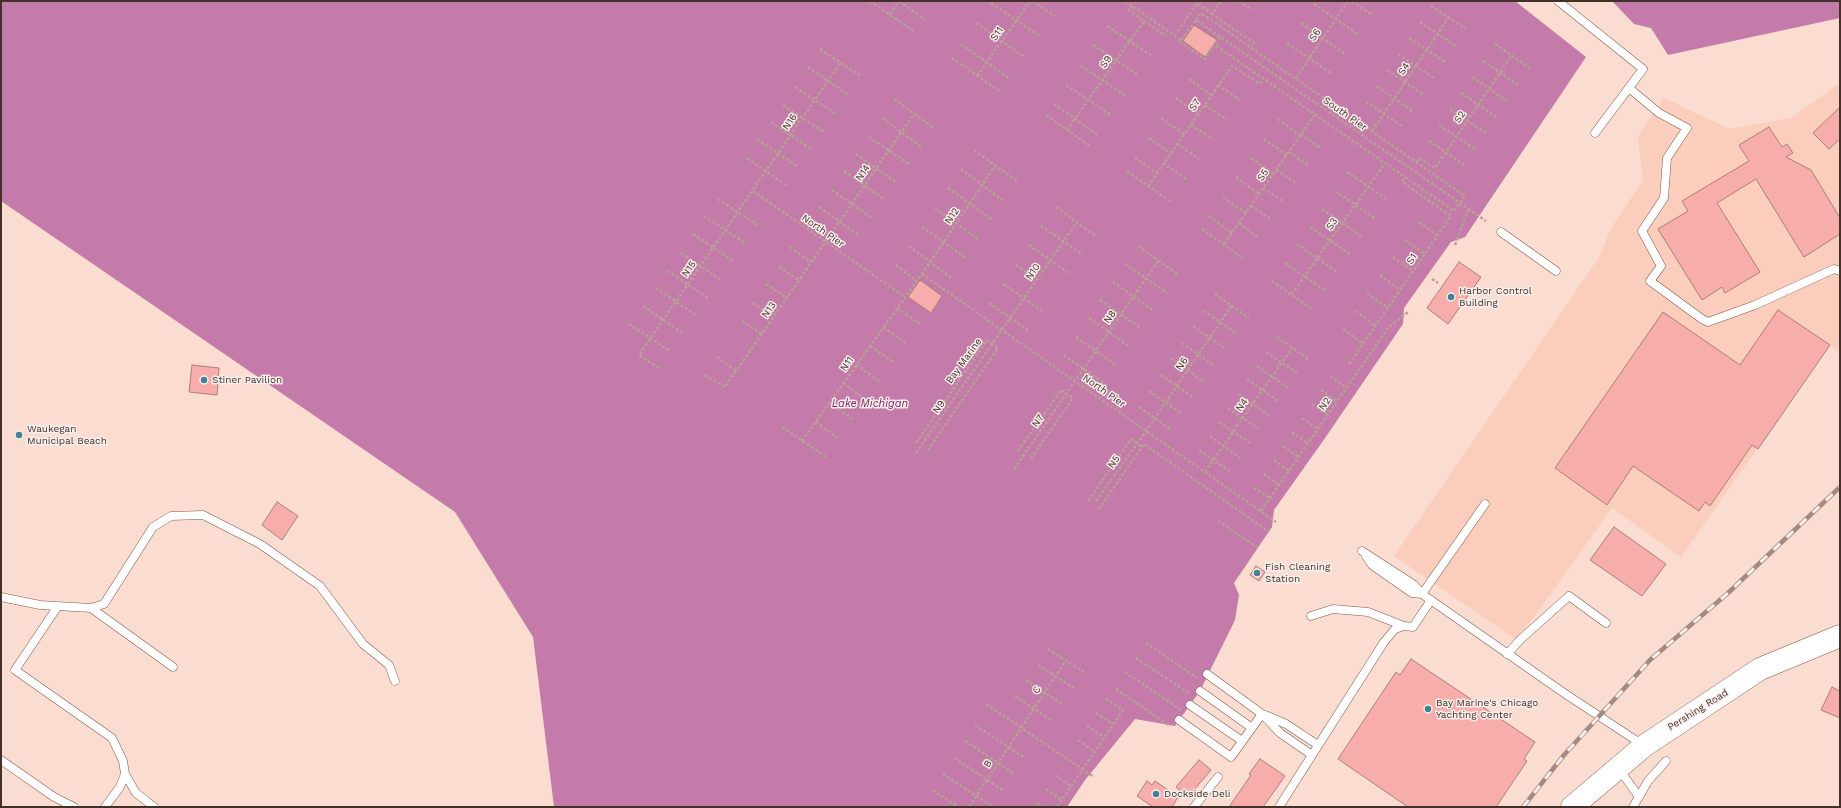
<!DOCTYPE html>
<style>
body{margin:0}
#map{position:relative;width:1841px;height:808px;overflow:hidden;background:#fadcd1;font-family:"Work Sans",sans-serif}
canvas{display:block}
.frame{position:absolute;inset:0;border:2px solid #433029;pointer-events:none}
</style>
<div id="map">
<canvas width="1841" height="808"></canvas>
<div class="frame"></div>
</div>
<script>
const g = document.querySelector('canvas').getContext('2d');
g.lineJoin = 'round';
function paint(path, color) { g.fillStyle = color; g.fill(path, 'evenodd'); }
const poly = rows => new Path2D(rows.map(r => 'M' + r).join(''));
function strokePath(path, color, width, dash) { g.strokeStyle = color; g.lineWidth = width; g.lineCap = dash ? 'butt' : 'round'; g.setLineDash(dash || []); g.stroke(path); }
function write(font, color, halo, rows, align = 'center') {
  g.font = font + ' "Work Sans",sans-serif'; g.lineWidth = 3; g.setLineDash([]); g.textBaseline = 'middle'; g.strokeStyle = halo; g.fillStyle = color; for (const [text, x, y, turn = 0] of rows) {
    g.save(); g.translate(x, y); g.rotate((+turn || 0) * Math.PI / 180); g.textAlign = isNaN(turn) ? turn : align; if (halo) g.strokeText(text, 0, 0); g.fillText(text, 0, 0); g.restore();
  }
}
paint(poly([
 [1840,83,1840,354,1830,345,1681,557,1612,508,1537,613,1515,639,1394,556,1600,256,1610,230,1643,180,1638,136,1664,98,1729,129,1791,118]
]), '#facdbc');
paint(poly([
 [1,1,1515,1,1586,57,1465,237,1451,242,1404,308,1403,324,1323,441,1274,510,1272,527,1234,583,1239,595,1235,620,1200,691,1175,726,1135,719,1085,780,1067,807,554,807,533,637,455,512,1,201],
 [1612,1,1840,1,1840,18,1668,55,1651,28,1634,24]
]), '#c47baa');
const building = poly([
 [1194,25,1217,40,1205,57,1183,41,1194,25],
 [1840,107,1840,139,1829,149,1813,133,1840,107],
 [1769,127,1782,147,1787,144,1793,153,1786,157,1811,170,1840,218,1840,234,1804,257,1756,179,1717,203,1760,272,1725,293,1722,287,1702,300,1658,229,1688,211,1682,201,1749,161,1739,145,1769,127],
 [1459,262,1481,277,1448,324,1427,308,1459,262],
 [920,280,942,296,931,313,908,297,920,280],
 [1778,310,1830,345,1758,449,1752,445,1710,506,1705,502,1699,511,1633,466,1607,505,1555,468,1663,312,1740,365,1778,310],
 [192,365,219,368,217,395,189,392,192,365],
 [277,502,298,516,282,540,262,525,277,502],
 [1614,527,1666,564,1642,596,1590,560,1614,527],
 [1256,566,1265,572,1259,581,1250,575,1256,566],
 [1411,659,1535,742,1524,759,1527,761,1496,807,1408,807,1338,759,1396,672,1400,675,1411,659],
 [1832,687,1840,691,1840,718,1821,710,1832,687],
 [1260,759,1285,776,1263,807,1229,807,1251,775,1249,774,1260,759],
 [1199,760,1211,770,1188,797,1176,787,1199,760],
 [1147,781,1152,785,1155,781,1178,797,1172,807,1153,807,1137,796,1147,781]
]);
paint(building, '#f7aeaa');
strokePath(building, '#ad7d7b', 1);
const lane = poly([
 [1558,1,1643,69,1595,133],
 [1629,88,1659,113,1687,128,1667,158,1664,198,1642,231,1661,266,1650,281,1702,319,1708,322,1755,305,1834,269,1840,271],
 [1501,232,1556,271],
 [1362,551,1413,584,1422,594,1564,693,1643,745],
 [1366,556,1372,565,1412,593,1422,594],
 [1422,594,1485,504],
 [1,597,40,605,91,608,104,604,153,527,171,516,203,515,260,544,320,586,363,644,389,665,395,681],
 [58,606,15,670,112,738,123,761,125,774,120,787,105,807],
 [91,608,173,667],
 [1311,616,1333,609,1368,612,1404,626],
 [1507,654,1521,639,1569,596,1606,623],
 [1207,674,1262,714,1280,733,1312,755],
 [1200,691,1252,728],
 [1190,705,1242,741],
 [1265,715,1286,724,1318,745],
 [1179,720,1231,757,1262,714],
 [1,760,54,797,74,807],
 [1619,769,1639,797],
 [125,774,136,793,154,807],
 [1194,807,1218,777],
 [1279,807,1384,642,1395,629,1404,626,1413,627,1431,600],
 [1633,807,1648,781,1666,761]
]);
const secondary = poly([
 [1572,807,1644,746,1760,669,1840,636]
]);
strokePath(lane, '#815848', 9);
strokePath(secondary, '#815848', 23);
strokePath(poly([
 [870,1,915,32],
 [899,1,925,20],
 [1033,1,1055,16],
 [1125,1,1181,40],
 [1221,1,1212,14,1254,43,1251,47],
 [1239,1,1252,10],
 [1352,1,1372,15],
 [991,3,1041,37],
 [1314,4,1359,35],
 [1431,6,1466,29],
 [890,14,899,1],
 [1196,20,1201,13,1465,196,1454,211,1215,45],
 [1144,21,1166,36],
 [1420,22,1456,46],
 [976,23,1026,58],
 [1301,23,1345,54],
 [1107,26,1152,56],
 [1178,31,1197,3,1212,14],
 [1220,37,1205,59,1180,42,1196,20,1486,221],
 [1409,38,1445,62],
 [1287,43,1332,74],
 [961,44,1010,79],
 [1495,44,1530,68],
 [1093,45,1138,75],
 [820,49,861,76],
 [1398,54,1434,78],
 [952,58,1001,92],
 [1483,61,1518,85],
 [1081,66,1126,96],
 [808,67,849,95],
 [1387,70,1423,94],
 [977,76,1030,1],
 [1472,77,1507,101],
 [1296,78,1348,1],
 [1189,79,1211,95],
 [1066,85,1111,115],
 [1218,85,1240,100],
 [1377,86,1412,111],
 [795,87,836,114],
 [1461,93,1496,117],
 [1176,98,1198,114],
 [894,99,934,128],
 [1366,102,1402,126],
 [1054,104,1098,135],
 [783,105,824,132],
 [1205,105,1227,120],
 [1450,109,1486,133],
 [1046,115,1090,146],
 [882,118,922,147],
 [1161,118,1184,134],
 [1278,119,1300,136],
 [771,122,811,149],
 [1191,125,1213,139],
 [1439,125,1475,149],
 [1067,130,1144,21,1129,10,1132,6],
 [1372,131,1449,17],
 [1301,134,1322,149],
 [869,137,909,164],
 [1149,138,1170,153],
 [757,139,798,167],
 [1264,139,1287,155],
 [1429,141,1464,165],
 [1177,144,1199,159],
 [974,150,1018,182],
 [1289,152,1309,166],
 [856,154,897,183],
 [747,158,787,186],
 [1135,158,1157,173],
 [1251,158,1273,174],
 [1416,162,1419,158,1435,168,1512,55],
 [1163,163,1186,179],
 [961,169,1004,201],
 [1276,170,1297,184],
 [844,171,885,200],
 [1127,171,1171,202],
 [1347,172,1388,200],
 [1236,177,1259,194],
 [1148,186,1232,66,1260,84,1263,79],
 [948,188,991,219],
 [1263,188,1284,202],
 [832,190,872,218],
 [753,191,905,297],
 [1335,191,1376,219],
 [1223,197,1246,213],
 [718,199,759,226],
 [1251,206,1272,220],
 [819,207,860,236],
 [1056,207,1097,237],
 [935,208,978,239],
 [1322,209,1363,237],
 [704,216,745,243],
 [1209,216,1232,233],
 [1419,222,1438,236],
 [1239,223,1259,238],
 [1041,226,1083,255],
 [922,227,966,258],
 [1310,227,1351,255],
 [1202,229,1244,259],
 [693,234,733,261],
 [1405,240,1425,254],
 [1224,244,1315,114],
 [1297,244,1337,272],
 [1029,245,1070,274],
 [1455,245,1468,210],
 [909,246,952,278],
 [1138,246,1179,275],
 [790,247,811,262],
 [681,253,721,280],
 [1393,257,1413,271],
 [1285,263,1326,291],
 [1125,264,1167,293],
 [896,265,917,281],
 [1016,265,1038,280],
 [779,267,799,280],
 [668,271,708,298],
 [922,274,1276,522],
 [1380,275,1400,290],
 [1432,279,1438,283],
 [1272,281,1311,309],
 [1113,282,1154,311],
 [766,284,787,298],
 [1003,284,1045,313],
 [656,288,696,315],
 [1367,293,1388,308],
 [1215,294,1249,318],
 [1292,294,1385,163],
 [1100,300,1142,329],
 [753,303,773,317],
 [989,303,1030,332],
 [643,306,684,334],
 [897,308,920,324],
 [1204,311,1237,334],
 [1356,311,1376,326],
 [1089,318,1130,347],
 [742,321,762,334],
 [629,324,670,351],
 [1193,326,1226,349],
 [883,327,906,343],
 [1343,329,1364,344],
 [1076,337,1117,366],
 [1277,337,1308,359],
 [1182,343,1215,366],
 [870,346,893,362],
 [1266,352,1297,373],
 [1064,355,1105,384],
 [717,357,736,371],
 [1171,358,1204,382],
 [1349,364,1451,216,1402,182,1405,177],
 [856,365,879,381],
 [1257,366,1288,388],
 [659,368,639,355,841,62],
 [705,375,725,387,914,114],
 [1161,375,1194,398],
 [1330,376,1347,388],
 [1247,379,1278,401],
 [843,383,866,400],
 [1321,390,1337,401],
 [1149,391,1182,414],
 [1238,394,1269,415],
 [830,403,852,419],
 [1312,404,1328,415],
 [1139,407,1172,430],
 [1228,408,1259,429],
 [1302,418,1318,429],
 [816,422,838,438],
 [1219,422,1250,443],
 [782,427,826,457],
 [1292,432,1308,443],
 [1210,436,1240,458],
 [802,441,922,274,995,166],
 [916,443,987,340,998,348,928,450],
 [1283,446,1299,457],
 [1199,450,1230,471],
 [1018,451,1061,390,1073,398,1030,460],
 [916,453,1077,222],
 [1274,460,1289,471],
 [1014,469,1158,261],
 [1205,472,1292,348],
 [1264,474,1279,485],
 [1254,488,1270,498],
 [1088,501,1131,439,1142,447],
 [1096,501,1146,431,1232,305],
 [1099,509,1144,444,1269,532],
 [1261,511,1388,328,1408,312],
 [1218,521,1258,548],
 [1146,643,1197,678],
 [1048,649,1084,672],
 [1136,658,1190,694],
 [1038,665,1074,688],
 [1125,672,1181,710],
 [1026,680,1062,704],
 [1116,689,1170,726],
 [1015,696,1051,720],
 [986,704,1094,777],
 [1096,713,1113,724],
 [975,725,1025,758],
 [1087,726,1104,737],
 [1078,740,1094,751],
 [965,741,1015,774],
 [954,758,1004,791],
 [943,774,993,807],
 [1055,775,1071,786],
 [1046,789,1062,800],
 [933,790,958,807],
 [1037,803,1043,807],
 [921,807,922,807],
 [969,807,1066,660],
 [1057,807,1123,710,1105,698]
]), '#b99f95', 2.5, [3, 2]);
strokePath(lane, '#fff', 8);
strokePath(secondary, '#fff', 22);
const rail = poly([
 [1523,807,1564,755,1650,660,1728,593,1840,487]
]);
strokePath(rail, '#a38b82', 4.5);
strokePath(rail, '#f8eeeb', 3, [9]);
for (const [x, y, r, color] of [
 [1451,297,4,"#428196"],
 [204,380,4,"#428196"],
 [19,435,4,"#428196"],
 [1257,573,4,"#428196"],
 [1428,709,4,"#428196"],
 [1156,794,4,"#428196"]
]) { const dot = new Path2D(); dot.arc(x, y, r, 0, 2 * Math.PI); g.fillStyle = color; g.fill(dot); strokePath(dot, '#f8eeeb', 1.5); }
write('10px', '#433029', '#f8eeeb', [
 ["S11",997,34,-55],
 ["S6",1315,35,-56],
 ["S9",1106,62,-55],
 ["S4",1404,69,-56],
 ["S7",1195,105,-55],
 ["South Pier",1345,114,35],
 ["S2",1460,117,-56],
 ["N16",790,122,-56],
 ["N14",863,173,-55],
 ["S5",1263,175,-55],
 ["N12",952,216,-56],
 ["S3",1332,224,-55],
 ["North Pier",823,231,35],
 ["S1",1412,259,-56],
 ["N15",689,269,-55],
 ["N10",1033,272,-55],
 ["N13",769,310,-55],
 ["N8",1110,317,-55],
 ["Bay Marine",964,361,-54],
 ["N11",847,364,-55],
 ["N6",1182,364,-56],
 ["North Pier",1104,391,35],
 ["N2",1325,404,-55],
 ["N4",1242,405,-55],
 ["N9",939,407,-55],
 ["N7",1038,421,-55],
 ["N5",1114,462,-54],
 ["C",1037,690,-57],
 ["Pershing Road",1698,710,-32],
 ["B",988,764,-56]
]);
write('10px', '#433029', '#f8eeeb', [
 ["Harbor Control",1459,291],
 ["Building",1459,303],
 ["Stiner Pavilion",212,380],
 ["Waukegan",27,429],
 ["Municipal Beach",27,441],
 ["Fish Cleaning",1265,567],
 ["Station",1265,579],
 ["Bay Marine's Chicago",1436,703],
 ["Yachting Center",1436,715],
 ["Dockside Deli",1164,794]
], 'left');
write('italic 11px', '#751e5b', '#f8eeeb', [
 ["Lake Michigan",870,404]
]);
</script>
